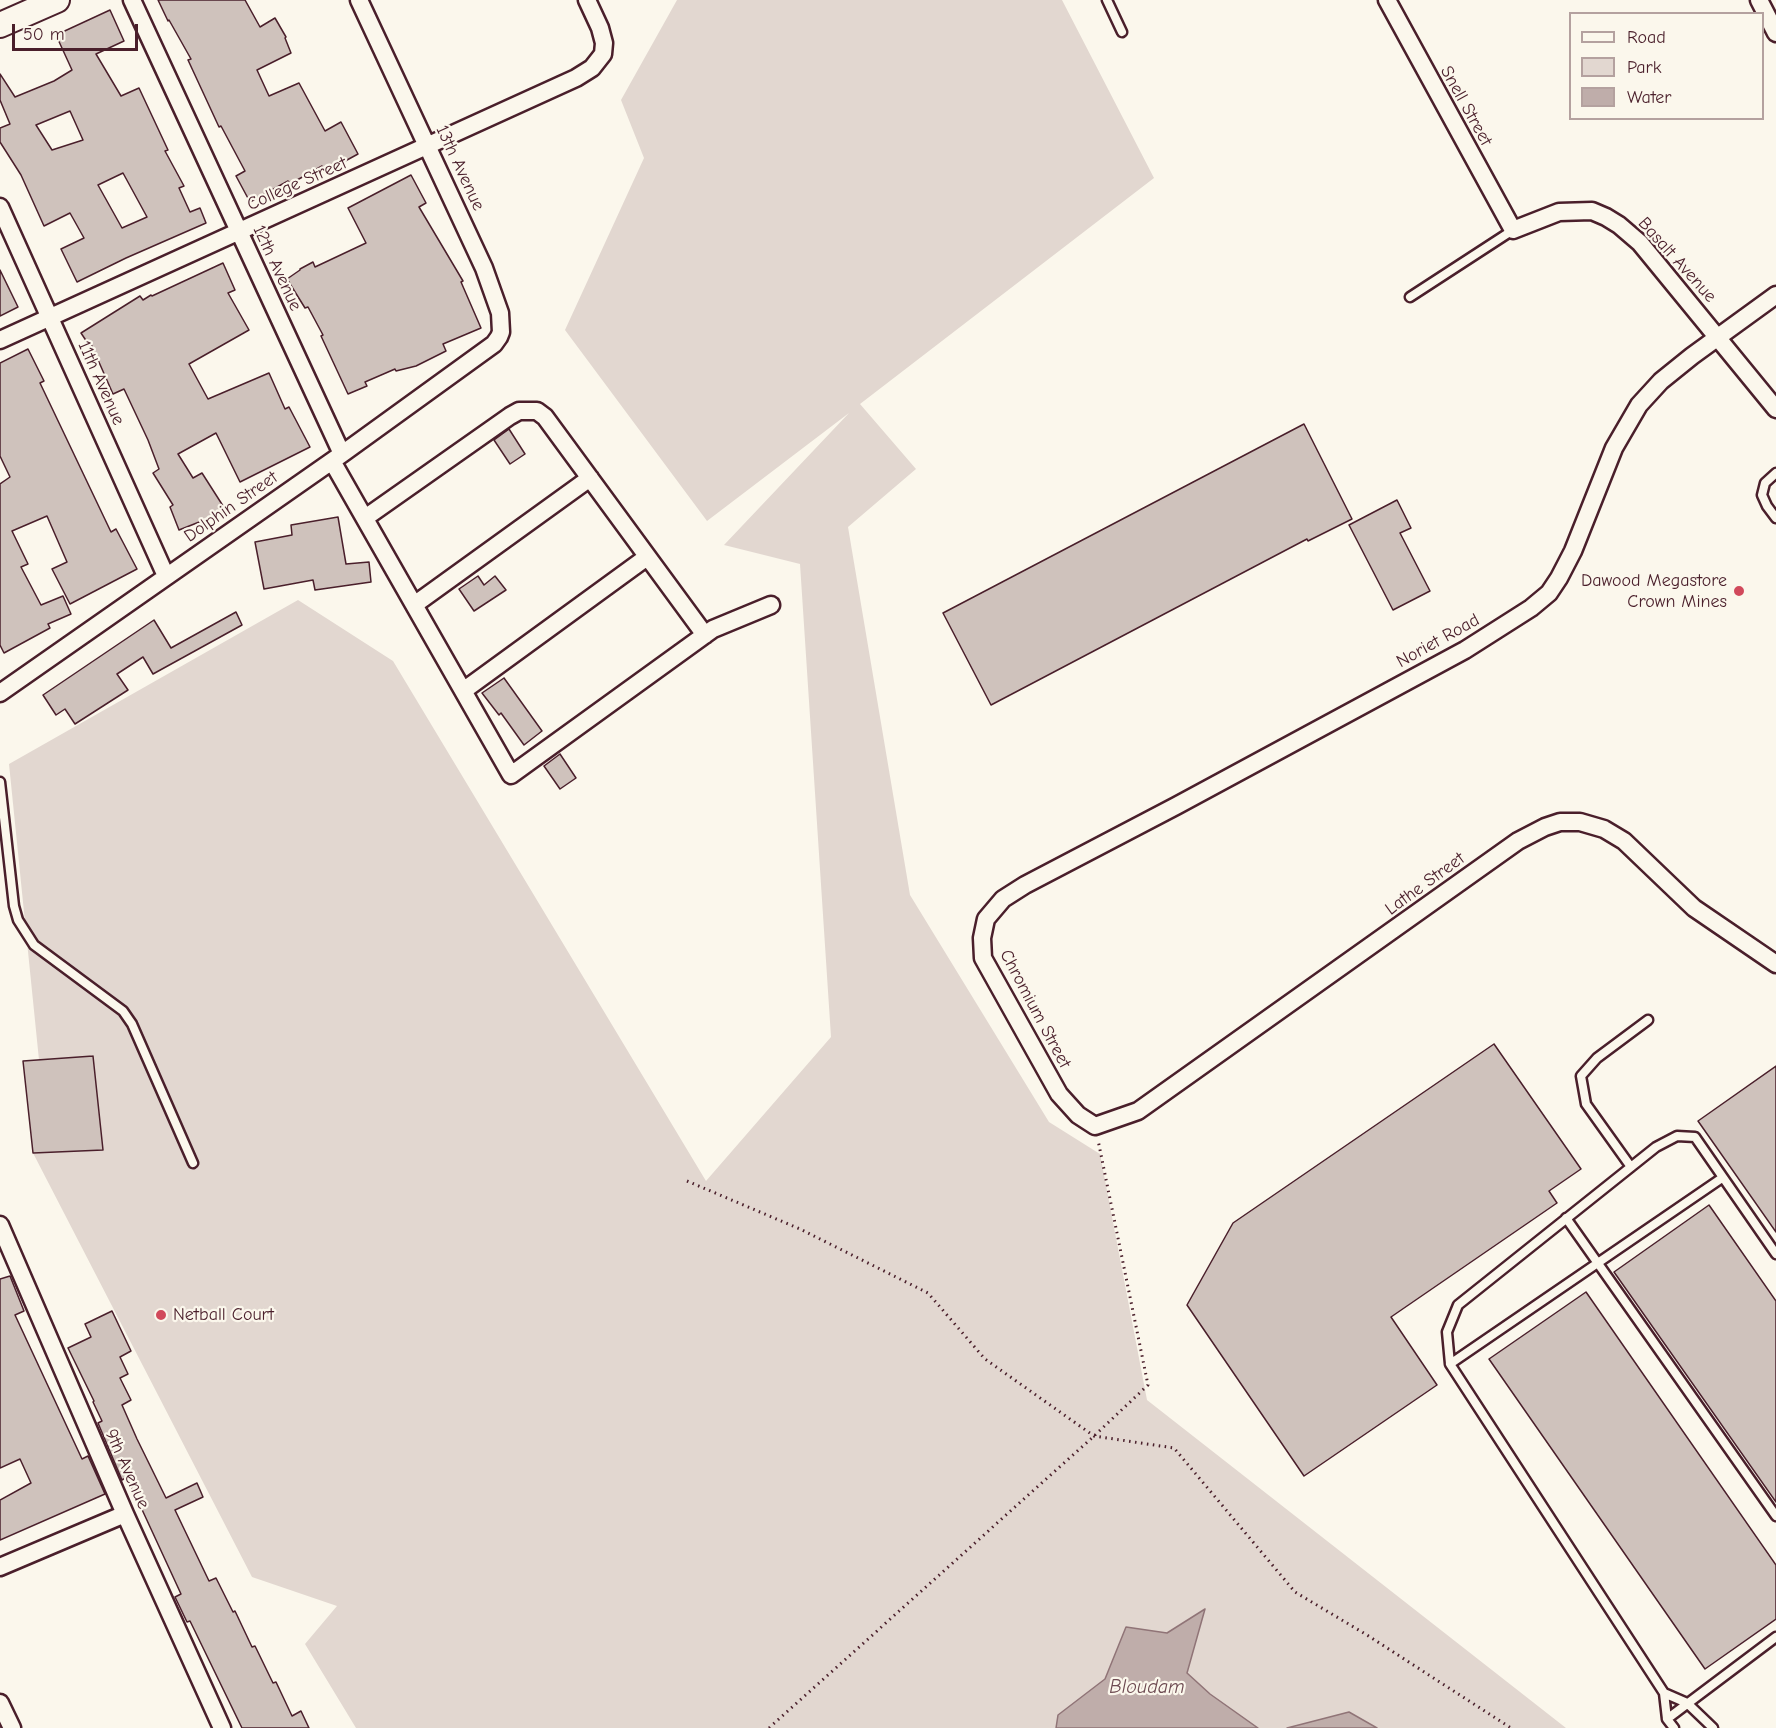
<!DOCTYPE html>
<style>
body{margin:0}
#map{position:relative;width:1776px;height:1728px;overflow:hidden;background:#fbf7ec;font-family:"Comic Neue",sans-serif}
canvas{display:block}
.legend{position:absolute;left:1569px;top:12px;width:195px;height:108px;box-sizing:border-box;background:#fbf7ec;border:2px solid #b4a19f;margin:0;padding:8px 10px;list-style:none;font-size:18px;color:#4a1f2b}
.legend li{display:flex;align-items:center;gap:12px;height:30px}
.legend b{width:30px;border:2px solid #b4a19f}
.scale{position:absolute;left:12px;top:24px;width:126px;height:27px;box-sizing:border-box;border:3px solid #4a1f2b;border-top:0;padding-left:8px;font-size:18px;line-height:21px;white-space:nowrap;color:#4a1f2b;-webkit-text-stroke:4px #fbf7ec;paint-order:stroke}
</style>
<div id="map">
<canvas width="1776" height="1728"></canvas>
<ul class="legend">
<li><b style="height:8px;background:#fbf7ec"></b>Road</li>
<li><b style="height:16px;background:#e2d7d0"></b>Park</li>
<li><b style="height:16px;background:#bfadaa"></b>Water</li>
</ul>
<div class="scale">50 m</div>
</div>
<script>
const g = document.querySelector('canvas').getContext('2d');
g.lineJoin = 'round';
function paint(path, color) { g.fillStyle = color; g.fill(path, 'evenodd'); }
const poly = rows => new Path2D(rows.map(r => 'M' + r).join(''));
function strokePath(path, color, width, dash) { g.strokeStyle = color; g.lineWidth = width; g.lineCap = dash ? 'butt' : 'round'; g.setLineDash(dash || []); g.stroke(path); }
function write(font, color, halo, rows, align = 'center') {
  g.font = font + ' "Comic Neue",sans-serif'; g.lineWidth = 4.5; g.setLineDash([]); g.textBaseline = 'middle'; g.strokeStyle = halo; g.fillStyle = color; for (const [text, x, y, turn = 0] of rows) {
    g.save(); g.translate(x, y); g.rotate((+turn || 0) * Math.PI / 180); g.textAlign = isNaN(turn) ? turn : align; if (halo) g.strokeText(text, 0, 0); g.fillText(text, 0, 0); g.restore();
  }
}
paint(poly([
 [677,0,1062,0,1154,178,860,404,916,469,848,527,910,895,1049,1122,1100,1154,1147,1400,1566,1728,356,1728,305,1644,337,1606,252,1577,33,1153,103,1150,93,1056,39,1060,9,764,298,600,393,661,706,1181,831,1037,800,564,724,545,849,413,707,521,565,330,644,158,621,100]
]), '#e2d7d0');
const water = poly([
 [1205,1609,1187,1673,1210,1694,1258,1728,1056,1728,1058,1715,1105,1679,1126,1627,1167,1633,1205,1609],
 [1349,1712,1377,1728,1287,1728,1349,1712]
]);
paint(water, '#bfadaa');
strokePath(water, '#907477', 1.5);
const building = poly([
 [158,0,245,0,260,27,275,18,286,37,285,38,291,53,257,70,269,96,299,83,325,131,341,122,358,154,325,172,322,166,290,184,288,181,250,202,236,176,245,171,221,126,219,127,188,60,191,59,169,20,168,21,158,0],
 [110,10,124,41,96,54,121,96,139,88,168,150,165,151,184,186,179,188,190,212,200,208,206,223,126,258,77,282,61,249,84,238,70,213,44,226,21,175,0,142,0,128,10,124,0,100,0,74,15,97,54,81,72,70,56,35,110,10],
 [70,111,83,140,52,150,36,125,70,111],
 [123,173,147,217,122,228,98,185,123,173],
 [411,175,426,203,419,207,463,281,461,282,481,328,443,344,446,351,416,366,396,371,395,369,365,382,367,386,348,394,321,336,323,335,308,307,305,308,287,279,300,270,300,269,313,262,315,267,366,243,348,208,411,175],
 [223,263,235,290,228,293,249,330,189,364,208,399,269,373,285,409,289,407,310,447,240,482,216,433,178,454,193,478,202,473,225,509,217,515,179,530,170,507,173,505,153,473,159,469,148,440,124,389,113,394,91,344,89,345,81,333,140,296,143,300,151,295,152,296,223,263],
 [0,270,18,307,0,316,0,270],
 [28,349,44,381,40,383,111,532,116,529,137,569,70,604,52,569,67,562,47,516,12,531,28,564,21,567,41,605,63,596,71,614,48,624,50,628,4,653,0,645,0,484,10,477,0,456,0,363,28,349],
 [1304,424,1352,519,1308,541,1307,539,991,705,943,613,1304,424],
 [509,429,525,454,510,464,494,440,509,429],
 [1397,500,1411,528,1400,533,1430,591,1393,610,1349,525,1397,500],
 [338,517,346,564,369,562,371,582,315,590,313,580,264,589,255,542,292,535,291,525,338,517],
 [478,576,484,585,495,576,506,590,474,611,459,589,478,576],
 [236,612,242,625,153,674,143,657,117,674,128,690,75,724,65,709,56,715,43,695,154,620,171,648,236,612],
 [504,678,542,731,524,745,501,713,499,715,482,693,504,678],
 [560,754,576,778,560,789,544,766,560,754],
 [1494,1044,1581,1169,1549,1191,1557,1203,1391,1317,1437,1385,1304,1476,1187,1305,1233,1223,1494,1044],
 [93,1056,103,1150,33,1153,23,1061,93,1056],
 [1776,1066,1776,1232,1698,1121,1776,1066],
 [1709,1205,1776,1301,1776,1502,1614,1272,1709,1205],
 [10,1276,24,1311,15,1315,82,1459,88,1456,105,1494,0,1540,0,1500,31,1483,20,1459,0,1468,0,1279,10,1276],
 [1586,1292,1776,1565,1776,1619,1705,1669,1489,1359,1586,1292],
 [112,1311,131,1351,120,1357,128,1374,120,1378,131,1400,122,1405,137,1439,166,1498,197,1483,203,1497,175,1510,209,1581,216,1578,233,1612,235,1611,252,1647,255,1646,273,1683,276,1682,292,1716,301,1711,309,1728,242,1728,190,1621,187,1622,175,1597,181,1594,127,1477,122,1480,98,1423,102,1421,93,1402,94,1401,68,1348,91,1337,85,1324,112,1311]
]);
paint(building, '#cfc2bc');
strokePath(building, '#4a1f2b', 1.5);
const lane = poly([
 [1107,0,1122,32],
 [1410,297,1513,230],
 [1776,473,1765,483,1762,495,1767,506,1776,518],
 [0,782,14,906,18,920,34,945,123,1011,132,1024,193,1163],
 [1631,1167,1586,1104,1581,1076,1597,1058,1648,1020],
 [1566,1218,1776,1516],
 [1450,1364,1722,1178],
 [1664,1693,1687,1703,1713,1728],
 [1667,1719,1776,1637],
 [1674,1728,1667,1719,1664,1693,1450,1364,1447,1332,1458,1305,1656,1147,1677,1136,1695,1137,1776,1254]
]);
const street = poly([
 [132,0,342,454],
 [1387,0,1513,230,1559,212,1592,211,1606,217,1619,225,1640,243,1776,409],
 [1759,0,1776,33],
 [0,207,166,576],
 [1776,295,1692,356,1661,381,1639,405,1614,448,1573,551,1559,578,1549,593,1531,608,1465,650,1176,806,1025,885,1003,899,986,919,982,938,983,958,1059,1094,1078,1115,1095,1126,1138,1111,1518,841,1545,827,1560,822,1580,822,1604,829,1624,841,1694,908,1776,964],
 [0,340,576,78,592,68,603,54,604,43,600,28,587,0],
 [332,461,511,775,713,629,771,605],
 [365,518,510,416,519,411,537,411,545,417,705,635],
 [414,605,590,478],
 [463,691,647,557],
 [0,693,342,454,494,344,499,337,501,332,500,313,484,268,359,0],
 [0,1225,125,1514,222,1728],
 [0,1567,125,1514],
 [0,1703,12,1728]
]);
const secondary = poly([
 [0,25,57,0]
]);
strokePath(lane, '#4a1f2b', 13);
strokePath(street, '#4a1f2b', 21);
strokePath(secondary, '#4a1f2b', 28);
strokePath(poly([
 [687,1181,800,1229,928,1293,985,1359,1094,1436,1174,1448,1295,1592,1367,1635,1511,1728],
 [769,1728,1094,1436,1148,1385,1098,1140]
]), '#4a1f2b', 3, [1.5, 4.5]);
strokePath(lane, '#fbf7ec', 8);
strokePath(street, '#fbf7ec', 16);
strokePath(secondary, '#fbf7ec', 24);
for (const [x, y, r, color] of [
 [1739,591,6,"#d1495b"],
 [161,1315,6,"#d1495b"]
]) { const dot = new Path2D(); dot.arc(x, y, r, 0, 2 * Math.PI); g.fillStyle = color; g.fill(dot); strokePath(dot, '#fbf7ec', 2); }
write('18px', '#4a1f2b', '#fbf7ec', [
 ["Snell Street",1466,106,61],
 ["13th Avenue",460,168,65],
 ["College Street",297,184,-24],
 ["Basalt Avenue",1677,260,48],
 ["12th Avenue",277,268,65],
 ["11th Avenue",101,383,66],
 ["Dolphin Street",231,507,-35],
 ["Noriet Road",1438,641,-29],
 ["Lathe Street",1425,884,-36],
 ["Chromium Street",1035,1009,62],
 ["9th Avenue",127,1469,66]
]);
write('18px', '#4a1f2b', '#fbf7ec', [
 ["Dawood Megastore",1727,581],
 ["Crown Mines",1727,602],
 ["Netball Court",173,1315,"left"]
], 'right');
write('italic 20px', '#6d4a51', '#fbf7ec', [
 ["Bloudam",1147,1687]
]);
</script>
